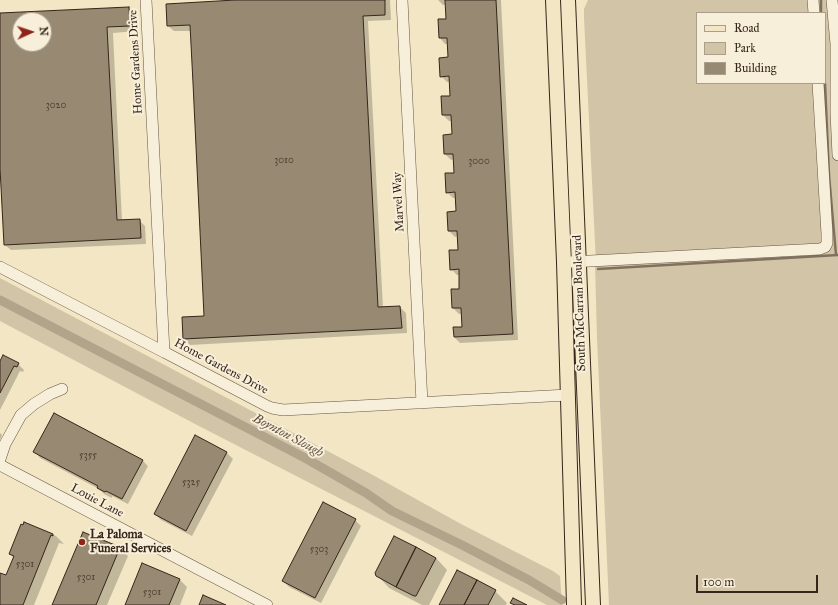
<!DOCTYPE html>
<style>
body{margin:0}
#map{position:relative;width:838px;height:605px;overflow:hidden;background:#f2e6c4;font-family:"IM FELL Great Primer",serif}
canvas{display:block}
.legend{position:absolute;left:696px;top:12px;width:130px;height:72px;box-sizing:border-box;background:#f7efd9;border:1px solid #aa9e8d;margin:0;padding:5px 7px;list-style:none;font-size:12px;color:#36251a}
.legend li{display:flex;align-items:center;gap:8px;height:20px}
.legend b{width:20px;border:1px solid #aa9e8d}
.north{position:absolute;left:12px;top:12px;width:40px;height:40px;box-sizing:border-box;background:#f7efd9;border:1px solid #aa9e8d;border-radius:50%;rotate:87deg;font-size:11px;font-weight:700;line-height:16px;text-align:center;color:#36251a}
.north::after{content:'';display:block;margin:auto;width:14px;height:18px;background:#8f2418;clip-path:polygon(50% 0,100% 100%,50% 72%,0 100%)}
.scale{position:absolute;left:696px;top:575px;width:122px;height:18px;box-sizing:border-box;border:2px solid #36251a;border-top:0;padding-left:5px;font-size:12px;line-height:14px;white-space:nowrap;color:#36251a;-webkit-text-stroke:3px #f7efd9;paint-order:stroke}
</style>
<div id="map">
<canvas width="838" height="605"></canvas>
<ul class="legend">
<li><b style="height:5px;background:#f2e6c4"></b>Road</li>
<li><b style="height:11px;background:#d2c5a7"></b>Park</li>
<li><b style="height:11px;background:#988972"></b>Building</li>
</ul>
<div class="north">N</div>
<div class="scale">100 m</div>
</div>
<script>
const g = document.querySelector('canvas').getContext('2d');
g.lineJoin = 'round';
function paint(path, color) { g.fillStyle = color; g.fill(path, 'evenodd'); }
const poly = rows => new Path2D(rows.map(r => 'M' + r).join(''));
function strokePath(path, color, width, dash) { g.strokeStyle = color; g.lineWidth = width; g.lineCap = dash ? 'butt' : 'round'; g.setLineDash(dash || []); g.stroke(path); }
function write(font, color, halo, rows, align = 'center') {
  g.font = font + ' "IM FELL Great Primer",serif'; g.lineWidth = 4; g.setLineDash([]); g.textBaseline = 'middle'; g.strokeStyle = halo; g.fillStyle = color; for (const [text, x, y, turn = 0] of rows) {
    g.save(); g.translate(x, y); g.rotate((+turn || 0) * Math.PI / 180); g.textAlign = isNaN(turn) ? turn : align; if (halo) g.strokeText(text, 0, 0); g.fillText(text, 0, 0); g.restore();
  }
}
paint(poly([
 [588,0,838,0,838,605,609,605,597,338,595,263,596,263,584,18,584,9],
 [697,13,825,13,825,83,697,83],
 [0,278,371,474,461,524,553,571,560,576,562,605,547,605,197,425,0,321]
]), '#d2c5a7');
paint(poly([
 [255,0,390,0,391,20,368,21,383,308,400,307,406,313,407,333,190,345,184,339,206,317,191,31,174,31,168,26],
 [438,0,501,0,518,340,460,343,454,337,463,328,462,314,459,314,453,308,461,289,460,275,457,275,451,269,459,251,458,236,455,237,449,231,457,212,456,198,453,198,447,192,455,174,454,159,451,160,445,154,453,135,452,121,449,121,443,115,451,97,450,82,447,82,441,76,449,58,448,44,445,44,440,38,447,20,446,5,443,5],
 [129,8,135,14,136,31,113,33,122,221,139,220,145,226,146,244,11,250,5,245,0,149,0,14],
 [20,20,44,20,44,44,20,44],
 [0,363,18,364,24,370,23,372,20,371,0,410],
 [0,433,2,435,0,440],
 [195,436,227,453,233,459,192,536,161,520,155,514],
 [35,452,142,460,148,466,128,504,112,496,112,498,104,494,99,489,40,458],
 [355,520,361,526,321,603,289,587,283,581],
 [25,524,56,536,64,544,59,543,34,605,0,605,0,577,7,576,14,558,10,554],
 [120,548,128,556,107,605,53,605],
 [436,558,447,570,429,605,422,605,389,588,377,575],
 [179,579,187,587,180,605,126,605],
 [495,591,507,603,506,605,440,605]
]), '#0003');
strokePath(poly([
 [821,0,821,13],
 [825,83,829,175,836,255],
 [598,269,838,255]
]), '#80715d', 2.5);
strokePath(poly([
 [0,300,305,458,366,493,392,511,462,545,529,580,562,600]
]), '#b2a48a', 9);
const building = poly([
 [235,0,385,0,385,15,363,16,369,132,378,307,400,306,402,328,183,339,182,317,204,316,193,83,190,25,167,26,166,4,235,0],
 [445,0,496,0,513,334,454,337,453,327,462,327,461,308,452,308,451,289,459,289,459,269,450,270,449,250,458,250,457,231,448,231,447,212,456,211,455,192,446,193,445,173,454,173,453,154,444,154,443,135,452,134,451,115,442,115,441,96,450,96,449,76,440,77,439,58,448,57,447,38,439,38,438,19,446,19,445,0],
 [129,7,130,26,107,27,117,220,140,219,141,238,4,245,0,168,0,13,129,7],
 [20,20,44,20,44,44,20,44,20,20],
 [3,355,19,363,17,367,14,366,0,393,0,361,3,355],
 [54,413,143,460,122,499,106,491,105,492,97,488,98,486,33,452,54,413],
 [195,435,227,452,186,531,154,514,195,435],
 [323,502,356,519,315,598,282,581,323,502],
 [24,522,53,534,53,536,51,535,23,605,0,605,0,573,6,575,14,556,9,554,21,524,23,525,24,522],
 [83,532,120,547,119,550,96,605,52,605,83,532],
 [394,536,416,547,396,587,376,576,375,573,394,536],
 [416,547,436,558,416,596,414,596,396,587,416,547],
 [142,563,180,579,169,605,125,605,142,563],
 [457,570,477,580,464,605,439,605,457,570],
 [477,580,496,590,488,605,464,605,477,580],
 [203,595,226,605,199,605,203,595],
 [513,598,527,605,515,605,510,603,513,598]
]);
paint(building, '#988972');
strokePath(building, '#36251a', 1);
const minor = poly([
 [146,0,164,352,267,406,272,408,283,410,568,395],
 [402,0,422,403],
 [813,0,814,13],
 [832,0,836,44,836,113,838,155],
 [571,262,820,249,825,247,827,243,827,234,818,83],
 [0,267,164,352],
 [0,459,5,444,21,415,34,404,50,394,62,389],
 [0,465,267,605]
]);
const major = poly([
 [553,0,564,262,574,605],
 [568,0,593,605]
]);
strokePath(minor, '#655544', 12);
strokePath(major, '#36251a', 16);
strokePath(minor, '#f7efd9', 11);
strokePath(major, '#f2e6c4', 14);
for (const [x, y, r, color] of [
 [82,542,4,"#8f2418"]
]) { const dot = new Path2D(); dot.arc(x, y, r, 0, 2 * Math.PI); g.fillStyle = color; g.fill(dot); strokePath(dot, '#f7efd9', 1.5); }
write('10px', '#4e3e30', null, [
 ["3020",56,106],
 ["3010",284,161],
 ["3000",479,162],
 ["5355",88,456],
 ["5325",191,483],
 ["5303",319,550],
 ["5301",25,565],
 ["5301",86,578],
 ["5301",152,593]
]);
write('12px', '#36251a', '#f7efd9', [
 ["Home Gardens Drive",136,62,-93],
 ["Marvel Way",399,202,-93],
 ["South McCarran Boulevard",580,303,-92],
 ["Home Gardens Drive",221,367,28],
 ["Louie Lane",97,501,28]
]);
write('bold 12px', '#36251a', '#f7efd9', [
 ["La Paloma",90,535],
 ["Funeral Services",90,549]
], 'left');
write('italic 13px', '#615141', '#f7efd9', [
 ["Boynton Slough",288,436,28]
]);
</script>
